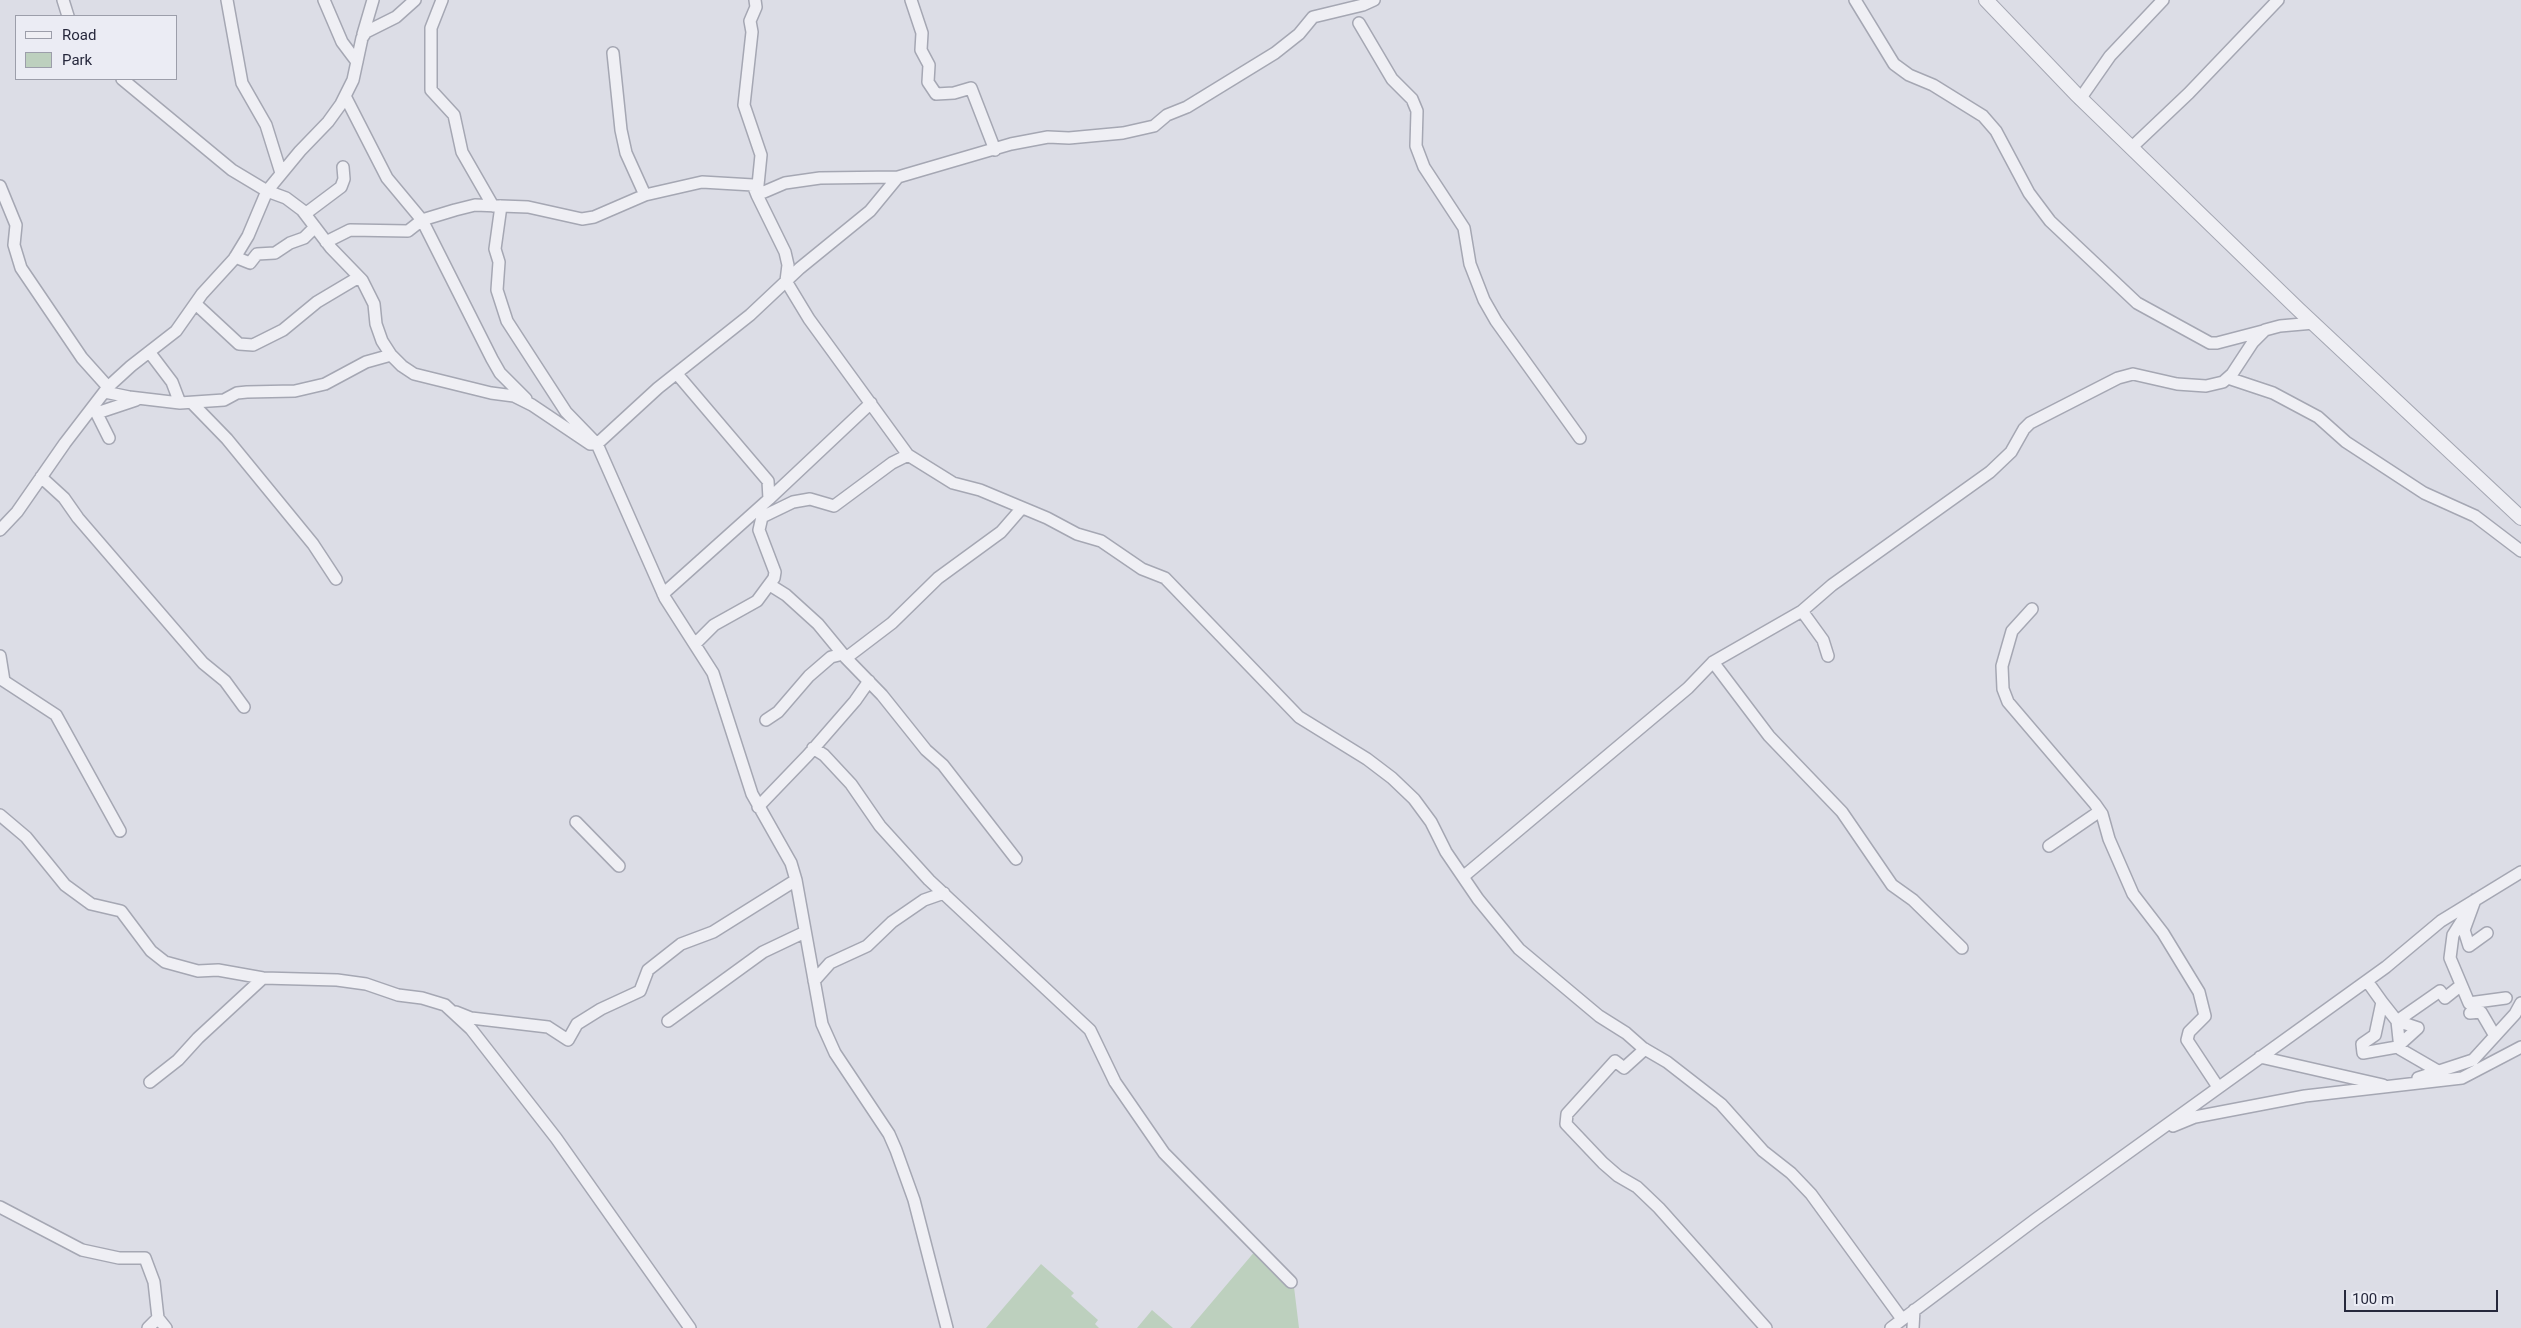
<!DOCTYPE html>
<style>
body{margin:0}
#map{position:relative;width:2521px;height:1328px;overflow:hidden;background:#dcdde6;font-family:Roboto,sans-serif}
canvas{display:block}
.legend{position:absolute;left:15px;top:15px;width:162px;height:65px;box-sizing:border-box;background:#ebecf4;border:1px solid #9c9eaa;margin:0;padding:6px 9px;list-style:none;font-size:15px;color:#26283c}
.legend li{display:flex;align-items:center;gap:10px;height:25px}
.legend b{width:25px;border:1px solid #9c9eaa}
.scale{position:absolute;left:2344px;top:1290px;width:154px;height:22px;box-sizing:border-box;border:2px solid #26283c;border-top:0;padding-left:6px;font-size:15px;line-height:18px;white-space:nowrap;color:#26283c;-webkit-text-stroke:4px #ebecf4;paint-order:stroke}
</style>
<div id="map">
<canvas width="2521" height="1328"></canvas>
<ul class="legend">
<li><b style="height:6px;background:#efeff4"></b>Road</li>
<li><b style="height:14px;background:#bdd0be"></b>Park</li>
</ul>
<div class="scale">100 m</div>
</div>
<script>
const g = document.querySelector('canvas').getContext('2d');
g.lineJoin = 'round';
function paint(path, color) { g.fillStyle = color; g.fill(path, 'evenodd'); }
const poly = rows => new Path2D(rows.map(r => 'M' + r).join(''));
function strokePath(path, color, width, dash) { g.strokeStyle = color; g.lineWidth = width; g.lineCap = dash ? 'butt' : 'round'; g.setLineDash(dash || []); g.stroke(path); }
paint(poly([
 [1256,1250,1294,1287,1299,1328,1190,1328],
 [1041,1264,1074,1293,1071,1296,1098,1320,1095,1324,1099,1328,986,1328],
 [1152,1310,1173,1328,1137,1328]
]), '#bdd0be');
const minor = poly([
 [63,0,68,16],
 [227,0,242,83,266,125,281,173],
 [324,0,342,42,357,62],
 [442,0,431,28,431,90,454,115,462,152,493,206],
 [911,0,922,33,921,50,929,65,928,82,936,94,954,93,971,88,995,150],
 [1855,0,1894,64,1909,75,1933,85,1983,116,1996,131,2029,193,2050,221,2137,303,2210,343,2217,343,2263,331],
 [1359,23,1392,79,1412,99,1417,111,1416,146,1424,167,1464,228,1470,264,1484,300,1496,321,1580,438],
 [363,34,373,0],
 [613,53,621,130,626,153,645,195],
 [122,79,232,170,267,191,286,198,302,210,331,248,362,280,374,304,376,324,382,341,391,355,402,366,414,374,491,393,514,396,532,405,590,444,597,444,658,388,750,315,800,268,870,211,898,177],
 [345,96,387,178,422,220,492,359,500,373,526,399],
 [2080,99,2110,56,2163,0],
 [2131,148,2189,93,2278,0],
 [0,186,16,225,14,245,21,268,82,358,108,387],
 [305,214,341,187,344,179,343,167],
 [326,242,350,230,408,231,422,220,455,210,475,205,500,206],
 [235,257,250,263,257,254,275,253,290,243,304,238,315,227],
 [198,306,239,344,253,345,283,330,317,302,359,277],
 [150,353,172,382,180,403],
 [2228,378,2273,393,2318,417,2346,442,2424,493,2475,516,2521,551],
 [105,392,129,397,180,403,224,400,237,393,247,392,295,391,325,384,366,362,391,355],
 [192,403,227,439,313,544,336,579],
 [94,408,109,438],
 [97,413,136,400],
 [908,455,953,483,980,490,1047,518,1077,534,1101,541,1142,569,1165,578,1299,717,1367,759,1392,778,1414,799,1431,822,1446,852,1478,899,1519,949,1599,1016,1626,1033,1643,1048,1667,1062,1721,1104,1763,1151,1791,1173,1811,1194,1902,1319],
 [41,477,64,498,78,518,203,663,225,681,244,707],
 [769,499,871,403],
 [0,530,17,512,65,443,108,387,131,366,176,331,202,294,234,259,248,236,267,191,300,151,328,122,341,104,353,80,362,38,366,32,396,17,415,0],
 [770,585,786,595,818,624,846,658,882,695,926,750,943,765,1016,859],
 [663,594,769,499,768,481,677,374],
 [2032,609,2012,631,2002,666,2003,689,2008,702,2095,804,2102,814,2109,839,2133,894,2163,933,2199,992,2205,1016,2189,1032,2187,1040,2218,1087],
 [1802,611,1832,585,1990,472,2011,452,2024,429,2030,423,2118,378,2133,374,2177,384,2206,386,2223,382,2232,374,2253,342,2265,330,2280,326,2314,323],
 [695,644,714,625,757,601,774,578,775,572,759,530,762,517,793,502,810,499,834,506,892,463,908,455,809,319,786,281,788,265,785,252,757,195,761,155,744,105,752,32,750,21,756,7,755,0],
 [0,656,4,681,56,715,120,831],
 [846,658,892,623,938,578,1001,532,1021,509],
 [1713,662,1769,736,1842,812,1892,885,1913,900,1962,948],
 [766,720,778,712,809,676,831,657,843,654],
 [813,748,824,755,851,784,880,826,929,880,1090,1030,1115,1082,1164,1153,1291,1282],
 [758,807,808,755,855,701,869,681],
 [0,815,26,837,65,885,91,904,121,911,151,951,165,962,198,971,218,970,263,978,337,980,366,984,398,995,422,998,445,1005,471,1029,556,1138,690,1328],
 [576,822,619,866],
 [2049,846,2100,811],
 [1464,876,1688,688,1713,662,1802,611,1823,640,1828,656],
 [2487,933,2469,946,2464,930,2475,900,2453,935,2450,958,2469,1003,2506,998],
 [814,981,830,963,867,946,892,922,924,900,944,893],
 [2367,981,2382,1002,2375,1035,2362,1044,2363,1053,2397,1047,2418,1028,2397,1021,2382,1002],
 [456,1012,471,1018,548,1027,568,1040,577,1024,601,1009,640,991,648,970,681,944,713,932,796,880],
 [2470,1013,2481,1012,2495,1036],
 [668,1021,763,952,805,932],
 [1645,1049,1624,1068,1615,1061,1567,1114,1566,1124,1603,1163,1618,1176,1637,1187,1659,1208,1766,1328],
 [2260,1057,2383,1085],
 [2438,1071,2400,1049,2397,1021,2440,991,2445,998,2460,986],
 [2418,1078,2473,1060,2515,1014,2521,1003],
 [150,1082,178,1060,198,1038,263,978],
 [2173,1126,2195,1117,2305,1096,2462,1078,2521,1047],
 [0,1207,82,1250,119,1258,145,1258,154,1282,158,1318,166,1328],
 [148,1328,158,1318],
 [947,1328,914,1200,896,1150,889,1134,835,1053,822,1024,796,880,791,863,752,794,713,673,665,598,597,444,566,412,507,321,497,290,499,262,495,249,501,206,528,207,582,219,594,217,645,195,702,182,753,185,757,195,785,183,820,178,898,177,1011,144,1048,137,1069,138,1123,133,1154,126,1167,115,1187,107,1275,53,1299,34,1313,17,1363,5,1374,0],
 [1891,1328,2036,1219,2386,967,2441,921,2521,872],
 [1913,1328,1914,1310]
]);
const tertiary = poly([
 [1986,0,2076,94,2298,309,2521,518]
]);
strokePath(minor, '#a5a7b3', 14);
strokePath(tertiary, '#a5a7b3', 16);
strokePath(minor, '#efeff4', 11);
strokePath(tertiary, '#efeff4', 14);
</script>
